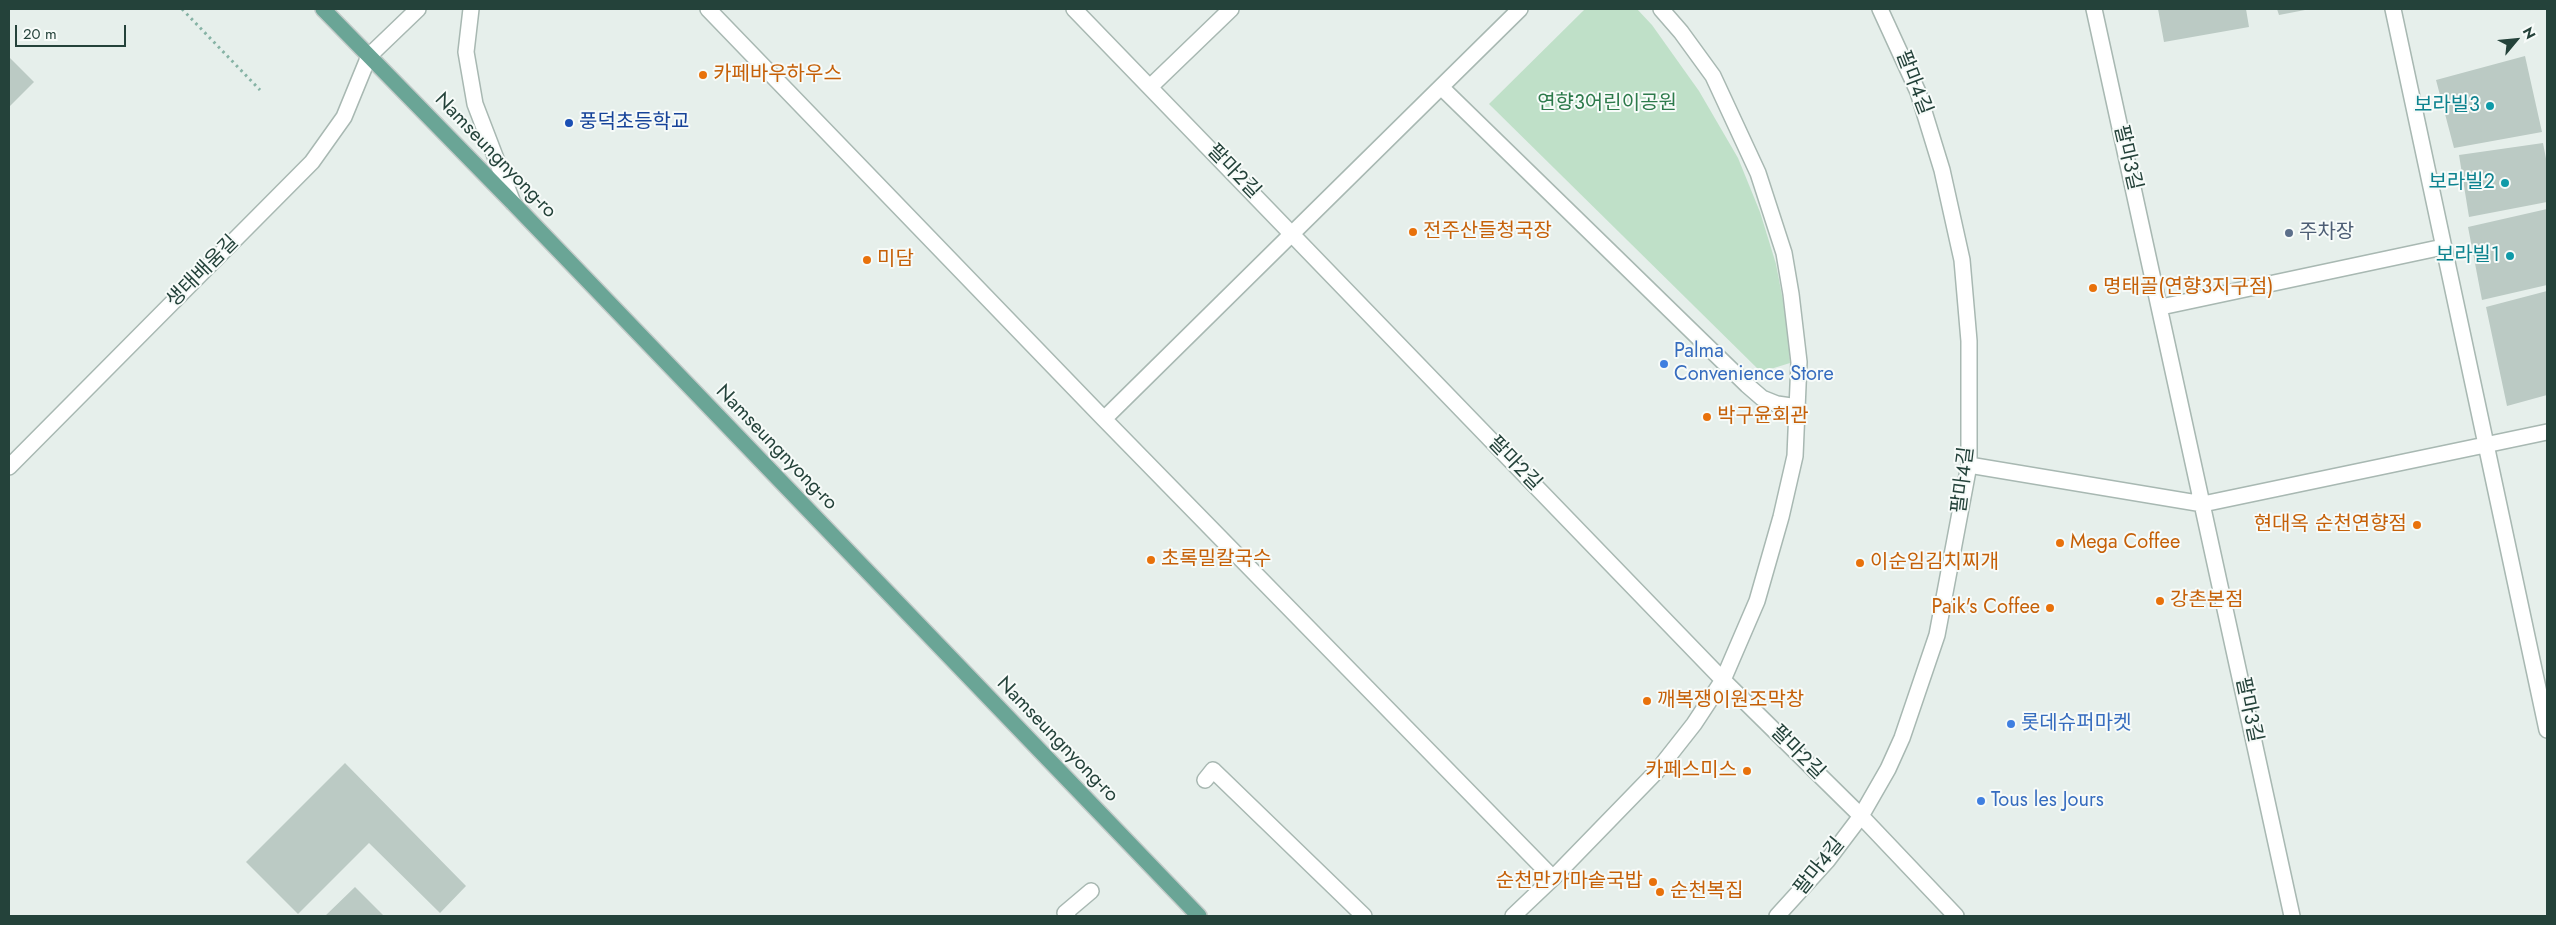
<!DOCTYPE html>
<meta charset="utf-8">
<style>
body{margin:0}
#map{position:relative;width:2556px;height:925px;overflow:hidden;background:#e6efeb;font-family:Jost,sans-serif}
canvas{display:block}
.frame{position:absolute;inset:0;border:10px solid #24423a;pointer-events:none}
.north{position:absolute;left:2491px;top:15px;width:50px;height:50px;-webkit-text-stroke:4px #f7fbf9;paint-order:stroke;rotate:62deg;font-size:14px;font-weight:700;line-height:20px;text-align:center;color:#24423a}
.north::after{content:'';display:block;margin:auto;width:18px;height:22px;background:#24423a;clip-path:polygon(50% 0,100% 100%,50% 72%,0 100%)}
.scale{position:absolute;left:15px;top:25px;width:111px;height:22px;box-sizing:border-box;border:2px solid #24423a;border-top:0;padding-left:6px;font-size:15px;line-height:18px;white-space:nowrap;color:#24423a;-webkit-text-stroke:4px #f7fbf9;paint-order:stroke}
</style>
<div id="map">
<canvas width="2556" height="925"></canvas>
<div class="frame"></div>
<div class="north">N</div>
<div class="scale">20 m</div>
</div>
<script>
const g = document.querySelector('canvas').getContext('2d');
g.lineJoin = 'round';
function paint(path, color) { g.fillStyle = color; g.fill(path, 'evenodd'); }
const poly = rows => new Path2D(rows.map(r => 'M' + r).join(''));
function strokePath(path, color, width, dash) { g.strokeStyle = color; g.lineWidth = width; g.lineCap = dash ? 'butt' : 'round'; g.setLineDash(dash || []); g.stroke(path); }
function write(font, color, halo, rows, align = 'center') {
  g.font = font + ' Jost,"Noto Sans KR",sans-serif'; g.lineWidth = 4; g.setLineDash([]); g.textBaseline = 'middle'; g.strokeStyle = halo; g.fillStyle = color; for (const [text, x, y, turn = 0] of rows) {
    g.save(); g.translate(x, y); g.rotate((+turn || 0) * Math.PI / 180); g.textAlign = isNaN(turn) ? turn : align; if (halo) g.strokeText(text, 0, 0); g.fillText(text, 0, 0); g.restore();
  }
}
paint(poly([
 [1585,9,1637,9,1652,25,1699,91,1738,158,1760,212,1776,264,1788,327,1790,363,1761,372,1489,104]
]), '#bfe0c8');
paint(poly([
 [2158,9,2246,9,2249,27,2164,42],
 [2277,9,2305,9,2305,10,2279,15],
 [2525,56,2542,132,2454,148,2436,80],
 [9,57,34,82,9,107],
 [2543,143,2547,164,2547,202,2469,217,2459,155],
 [2547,209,2547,285,2482,300,2468,227],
 [2547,291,2547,395,2507,406,2486,307],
 [345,763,466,886,440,913,369,843,298,914,246,862],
 [355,887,384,916,325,916]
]), '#bbcac4');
const service = poly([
 [1205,780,1213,770,1364,916],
 [1068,916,1065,913,1091,891],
 [1513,916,1553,878]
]);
const pedestrian = poly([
 [2485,445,2547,432]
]);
const minor = poly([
 [708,9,1104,419,1520,9],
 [1074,9,1723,680,1861,816],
 [2094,9,2292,916],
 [2393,9,2547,730],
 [1150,87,1231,9],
 [1441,87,1747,385,1762,398,1777,404,1798,407],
 [2161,307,2443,247],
 [1104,419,1553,878,1657,771,1694,724,1723,680,1757,601,1781,517,1795,456,1799,362,1791,294,1784,253,1758,173,1713,76,1681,32,1661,9],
 [1969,465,2203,504,2485,445]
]);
const tertiary = poly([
 [471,9,466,52,475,104,513,203],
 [9,467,312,162,344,117,369,56,418,9],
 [1861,816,1956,916],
 [1777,916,1827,861,1861,816,1888,769,1902,738,1937,635,1969,465,1969,341,1962,260,1942,170,1918,92,1880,9]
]);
const primary = poly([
 [323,9,513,203,1199,916]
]);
strokePath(service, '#a8b8b2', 18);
strokePath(pedestrian, '#a8b8b2', 18);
strokePath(minor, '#a8b8b2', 18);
strokePath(tertiary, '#a8b8b2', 18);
strokePath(primary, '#c2cac8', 18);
strokePath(poly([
 [182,9,260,90]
]), '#86b3a5', 3, [2.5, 4]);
strokePath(service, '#fff', 15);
strokePath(pedestrian, '#fff', 15);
strokePath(minor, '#fff', 15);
strokePath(tertiary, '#fff', 15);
strokePath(primary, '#6aa596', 15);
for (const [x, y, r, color] of [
 [703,75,5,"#e8710a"],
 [2490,106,5,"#0f9aa8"],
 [569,123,5,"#1a4fb4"],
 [2505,183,5,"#0f9aa8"],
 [1413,232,5,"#e8710a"],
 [2289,233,5,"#5c6f8a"],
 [2510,256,5,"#0f9aa8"],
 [867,260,5,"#e8710a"],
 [2093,288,5,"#e8710a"],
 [1664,364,5,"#3f7fe0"],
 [1707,417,5,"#e8710a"],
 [2417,525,5,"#e8710a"],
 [2060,543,5,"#e8710a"],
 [1151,560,5,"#e8710a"],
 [1860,563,5,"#e8710a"],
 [2160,601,5,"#e8710a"],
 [2050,608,5,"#e8710a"],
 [1647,701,5,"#e8710a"],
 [2011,724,5,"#3f7fe0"],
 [1747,771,5,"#e8710a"],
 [1981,801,5,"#3f7fe0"],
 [1653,882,5,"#e8710a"],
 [1660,892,5,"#e8710a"]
]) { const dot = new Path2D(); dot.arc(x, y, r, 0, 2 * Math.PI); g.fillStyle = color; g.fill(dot); strokePath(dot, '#f7fbf9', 2); }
write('20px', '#c56008', '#f7fbf9', [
 ["카페바우하우스",713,75],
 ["전주산들청국장",1423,232],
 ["미담",877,260],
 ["명태골(연향3지구점)",2103,288],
 ["박구윤회관",1717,417],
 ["현대옥 순천연향점",2407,525,"right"],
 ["Mega Coffee",2070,543],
 ["초록밀칼국수",1161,560],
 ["이순임김치찌개",1870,563],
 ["강촌본점",2170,601],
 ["Paik's Coffee",2040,608,"right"],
 ["깨복쟁이원조막창",1657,701],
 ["카페스미스",1737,771,"right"],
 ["순천만가마솥국밥",1643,882,"right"],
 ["순천복집",1670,892]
], 'left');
write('20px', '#24423a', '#f7fbf9', [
 ["팔마4길",1913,83,69],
 ["Namseungnyong-ro",495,156,46],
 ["팔마3길",2127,158,77],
 ["팔마2길",1233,172,46],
 ["생태배움길",203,272,-45],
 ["Namseungnyong-ro",776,448,46],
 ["팔마2길",1514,464,46],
 ["팔마4길",1964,480,-83],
 ["팔마3길",2248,710,78],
 ["Namseungnyong-ro",1057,740,46],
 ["팔마2길",1797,753,45],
 ["팔마4길",1820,867,-51]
]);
write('20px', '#2d7a4b', '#f7fbf9', [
 ["연향3어린이공원",1607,104]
]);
write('20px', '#0d838f', '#f7fbf9', [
 ["보라빌3",2480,106],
 ["보라빌2",2495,183],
 ["보라빌1",2500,256]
], 'right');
write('20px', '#164399', '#f7fbf9', [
 ["풍덕초등학교",579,123]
], 'left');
write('20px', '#4e5e75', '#f7fbf9', [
 ["주차장",2299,233]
], 'left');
write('20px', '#366cbe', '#f7fbf9', [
 ["Palma",1674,352],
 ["Convenience Store",1674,375],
 ["롯데슈퍼마켓",2021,724],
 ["Tous les Jours",1991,801]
], 'left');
</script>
